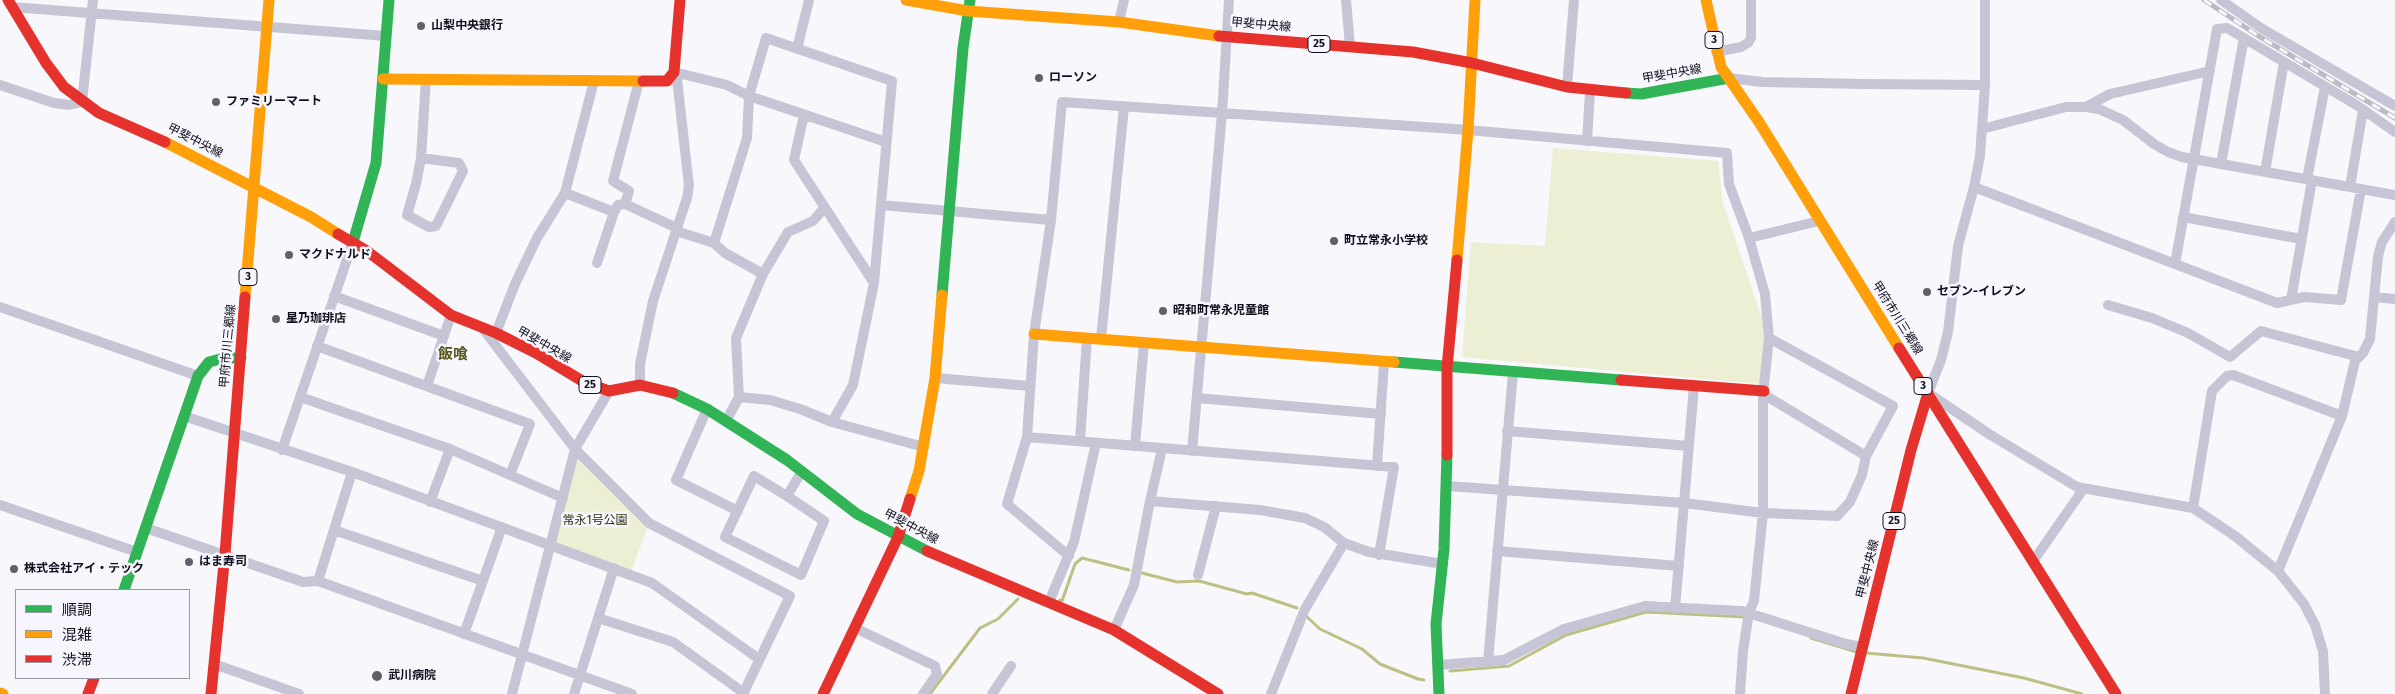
<!DOCTYPE html>
<meta charset="utf-8">
<style>
body{margin:0}
#map{position:relative;width:2395px;height:694px;overflow:hidden;background:#f8f8fc;font-family:"Fira Sans","Noto Sans JP",sans-serif}
canvas{display:block}
.legend{position:absolute;left:15px;top:589px;width:175px;height:90px;box-sizing:border-box;background:#f7f6fe;border:1px solid #9a99a3;margin:0;padding:6px 9px;list-style:none;font-size:15px;color:#0f0e1a}
.legend li{display:flex;align-items:center;gap:10px;height:25px}
.legend b{width:25px;border:1px solid #9a99a3}
</style>
<div id="map">
<canvas width="2395" height="694"></canvas>
<ul class="legend">
<li><b style="height:6px;background:#30b455"></b>順調</li>
<li><b style="height:6px;background:#ff9f0a"></b>混雑</li>
<li><b style="height:6px;background:#e5322d"></b>渋滞</li>
</ul>
</div>
<script>
const g = document.querySelector('canvas').getContext('2d');
g.lineJoin = 'round';
function paint(path, color) { g.fillStyle = color; g.fill(path, 'evenodd'); }
const poly = rows => new Path2D(rows.map(r => 'M' + r).join(''));
function strokePath(path, color, width, dash) { g.strokeStyle = color; g.lineWidth = width; g.lineCap = dash ? 'butt' : 'round'; g.setLineDash(dash || []); g.stroke(path); }
function write(font, color, halo, rows, align = 'center') {
  g.font = font + ' "Fira Sans","Noto Sans JP",sans-serif'; g.lineWidth = 5; g.setLineDash([]); g.textBaseline = 'middle'; g.strokeStyle = halo; g.fillStyle = color; for (const [text, x, y, turn = 0] of rows) {
    g.save(); g.translate(x, y); g.rotate((+turn || 0) * Math.PI / 180); g.textAlign = isNaN(turn) ? turn : align; if (halo) g.strokeText(text, 0, 0); g.fillText(text, 0, 0); g.restore();
  }
}
paint(poly([
 [1553,148,1718,161,1723,203,1765,327,1760,384,1462,357,1471,242,1545,246],
 [575,449,649,523,630,575,551,544]
]), '#ecefd3');
strokePath(poly([
 [1142,573,1177,582,1199,581,1247,594,1252,593,1297,608],
 [1060,600,1062,601,1075,564,1082,558,1129,570],
 [1306,616,1320,629,1362,649,1380,664,1418,679,1424,680],
 [1811,638,1857,652],
 [1866,653,1923,658,2024,678,2082,694],
 [1450,671,1509,666,1566,635,1646,612,1746,617],
 [930,694,980,628,998,619,1018,599]
]), '#bdbf83', 3);
strokePath(poly([
 [1346,0,1350,46],
 [1985,0,1985,85,1980,156,1974,187,1958,246,1948,332,1941,360,1928,393,1989,434,2077,487,2193,508,2235,536,2278,571,2304,604,2315,625,2323,651,2325,694],
 [2221,0,2261,28,2395,106],
 [12,7,386,36],
 [1119,22,1124,0],
 [797,49,809,0],
 [1716,52,1741,47,1748,43,1751,38,1751,0],
 [674,72,727,85,749,96,886,142],
 [1729,78,1762,82,1865,84,1985,85],
 [639,81,613,181,629,191,625,204,677,228],
 [0,85,54,103,69,105,82,102,93,0],
 [1567,87,1574,0],
 [2086,107,2110,94,2210,71],
 [804,115,794,160,874,283],
 [1982,129,2066,107,2086,107,2099,109,2123,120,2154,144,2168,152,2182,157,2395,195],
 [1587,141,1590,91],
 [421,158,459,163,463,171,436,226,429,227,407,215,416,184,421,158,426,79],
 [2221,164,2244,38],
 [2265,172,2284,62],
 [2307,179,2325,87],
 [1974,187,2277,303,2304,297,2341,300,2361,189],
 [2350,187,2363,110],
 [565,193,614,212,618,205,625,204],
 [881,205,1051,220],
 [2183,217,2301,239],
 [676,231,714,243,725,253,763,274],
 [1749,238,1819,221],
 [714,243,747,138,749,96,766,38,892,81,874,283,853,385,832,422,924,447],
 [597,263,614,212],
 [2175,264,2217,29,2227,28,2358,106,2395,132],
 [334,296,444,336],
 [2374,297,2395,299],
 [2291,300,2312,180],
 [2108,305,2152,318,2188,333,2230,357,2261,331,2359,357],
 [0,307,198,376],
 [483,329,575,449,649,523,790,596,743,694],
 [496,333,515,284,537,238,565,193,594,81],
 [1101,339,1124,107],
 [317,346,530,424,510,475],
 [935,378,1030,386],
 [640,385,640,364,653,301,687,198,689,186,677,79,674,72],
 [427,386,451,315],
 [1763,394,1866,456],
 [300,397,450,449,563,498],
 [739,397,770,400,800,409,832,422],
 [1197,398,1381,414],
 [707,409,676,480,738,511],
 [184,416,352,472,652,583,759,659],
 [726,421,739,397,736,338,763,274,788,232,813,221,824,208],
 [1507,431,1689,446],
 [1027,437,1394,467,1379,555],
 [1080,441,1087,338],
 [1135,446,1144,343],
 [282,450,353,242],
 [1192,451,1222,113,1229,0],
 [1377,466,1384,363],
 [1447,486,1684,503,1763,513,1837,516,1850,502,1862,475,1866,456,1893,406,1769,338],
 [787,496,754,476,725,537,801,575,824,521,787,496,802,471],
 [1150,501,1260,510,1305,518,1324,527,1344,543,1369,552,1443,564],
 [430,502,450,449],
 [0,505,137,552],
 [2193,508,2212,391,2227,376,2233,375,2342,416],
 [146,528,303,582,318,581,632,694],
 [334,530,483,581],
 [1497,551,1679,566],
 [1069,556,1007,504,1027,437,1034,334,1051,220,1062,102,1468,130,1727,153,1729,184,1749,238,1765,294,1769,338,1763,394,1763,513,1754,601,1749,612,1743,651,1740,694],
 [2034,560,2084,488],
 [2278,571,2342,416,2355,361,2363,353,2370,339,2378,256,2382,242,2395,222],
 [1198,575,1216,506],
 [318,581,352,472],
 [1049,602,1074,542,1096,443],
 [1675,608,1694,386],
 [598,618,673,642,744,693],
 [855,628,935,666,937,674,923,694],
 [1114,630,1134,585,1150,501,1162,449],
 [464,634,502,527],
 [1488,662,1513,373],
 [214,664,299,694],
 [1438,665,1504,660,1564,629,1645,606,1742,611,1846,644,1862,647],
 [512,694,575,449,609,391],
 [574,694,614,568],
 [992,694,1011,666],
 [1271,694,1305,609,1344,543]
]), '#c6c5d5', 10);
strokePath(poly([
 [1626,93,1641,94,1729,78],
 [353,242,376,163,389,0],
 [942,295,963,48,970,0],
 [1394,362,1621,380],
 [673,393,707,409,787,460,857,514,927,551],
 [124,590,198,376,209,362,224,358,241,358],
 [1439,694,1436,624,1444,549,1447,455]
]), '#30b455', 11);
strokePath(poly([
 [906,0,968,11,1119,22,1219,36],
 [1706,0,1721,67,1759,122,1899,348],
 [383,79,643,81],
 [165,142,311,217,338,234],
 [1457,260,1468,130,1475,0],
 [245,297,269,0],
 [1034,334,1394,362],
 [910,499,919,471,935,378,942,295],
 [0,693,3,694]
]), '#ff9f0a', 11);
strokePath(poly([
 [8,0,46,63,64,87,99,113,165,142],
 [1219,36,1413,52,1472,63,1567,87,1626,93],
 [643,81,667,81,674,72,680,0],
 [338,234,367,251,451,315,496,333,536,353,584,382,609,391,640,385,673,393],
 [1899,348,2116,694],
 [1621,380,1764,391],
 [1447,455,1447,368,1457,260],
 [927,551,1114,630,1218,694],
 [88,694,94,678],
 [211,694,225,554,245,297],
 [823,694,898,537,910,499],
 [1851,694,1911,450,1928,393]
]), '#e5322d', 11);
const rail = poly([
 [2204,0,2257,35,2395,118]
]);
strokePath(rail, '#bbbbc4', 5);
strokePath(rail, '#f7f6fe', 3, [9]);
for (const [x, y, r, color] of [
 [421,26,5,"#616069"],
 [1039,78,5,"#616069"],
 [216,102,5,"#616069"],
 [1334,241,5,"#616069"],
 [289,255,5,"#616069"],
 [1927,292,5,"#616069"],
 [1163,311,5,"#616069"],
 [276,319,5,"#616069"],
 [189,562,5,"#616069"],
 [14,569,5,"#616069"],
 [377,676,6,"#616069"]
]) { const dot = new Path2D(); dot.arc(x, y, r, 0, 2 * Math.PI); g.fillStyle = color; g.fill(dot); strokePath(dot, '#f7f6fe', 2); }
for (const [x, y, w] of [
 [1714,40,18],
 [1319,44,22],
 [248,277,18],
 [590,385,22],
 [1923,386,18],
 [1894,521,22]
]) { const box = new Path2D(); box.roundRect(x - w / 2, y - 8.5, w, 17, 4); g.fillStyle = '#f7f6fe'; g.fill(box); strokePath(box, '#0f0e1a', 1); }
write('bold 11px', '#0f0e1a', null, [
 ["3",1714,40],
 ["25",1319,44],
 ["3",248,277],
 ["25",590,385],
 ["3",1923,386],
 ["25",1894,521]
]);
write('12px', '#0f0e1a', '#f7f6fe', [
 ["甲斐中央線",1261,25,5],
 ["甲斐中央線",1672,74,-10],
 ["甲斐中央線",195,141,27],
 ["甲府市川三郷線",1897,318,58],
 ["甲斐中央線",544,345,30],
 ["甲府市川三郷線",228,346,-85],
 ["甲斐中央線",911,527,28],
 ["甲斐中央線",1868,569,-76]
]);
write('bold 12px', '#0f0e1a', '#f7f6fe', [
 ["山梨中央銀行",431,26],
 ["ローソン",1049,78],
 ["ファミリーマート",226,102],
 ["町立常永小学校",1344,241],
 ["マクドナルド",299,255],
 ["セブン-イレブン",1937,292],
 ["昭和町常永児童館",1173,311],
 ["星乃珈琲店",286,319],
 ["はま寿司",199,562],
 ["株式会社アイ・テック",24,569],
 ["武川病院",388,676]
], 'left');
write('12px', '#2d2e06', '#f7f6fe', [
 ["常永1号公園",595,521]
]);
write('bold 15px', '#55561b', '#f7f6fe', [
 ["飯喰",453,355]
]);
</script>
